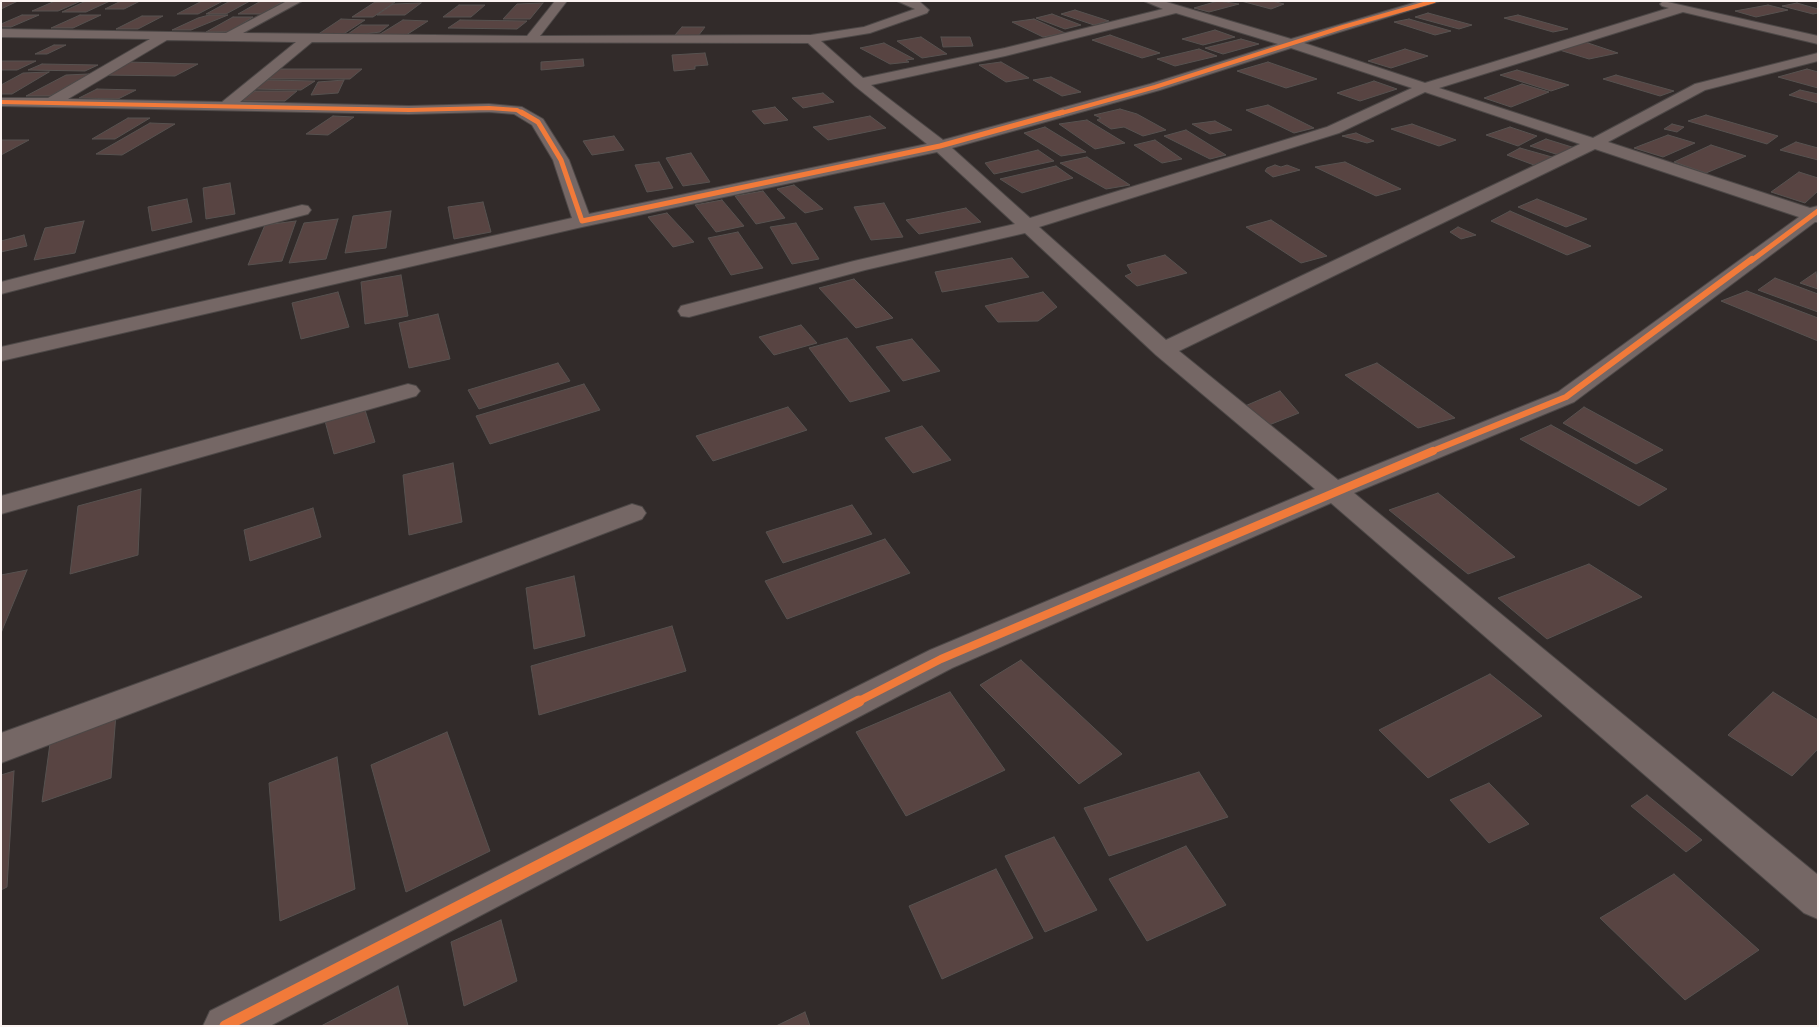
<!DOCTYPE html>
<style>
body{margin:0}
#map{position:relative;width:1819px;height:1027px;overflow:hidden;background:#322b2a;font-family:Roboto,sans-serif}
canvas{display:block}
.frame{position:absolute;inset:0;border:2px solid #fbf3f1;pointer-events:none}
</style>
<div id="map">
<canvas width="1819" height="1027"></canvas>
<div class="frame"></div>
</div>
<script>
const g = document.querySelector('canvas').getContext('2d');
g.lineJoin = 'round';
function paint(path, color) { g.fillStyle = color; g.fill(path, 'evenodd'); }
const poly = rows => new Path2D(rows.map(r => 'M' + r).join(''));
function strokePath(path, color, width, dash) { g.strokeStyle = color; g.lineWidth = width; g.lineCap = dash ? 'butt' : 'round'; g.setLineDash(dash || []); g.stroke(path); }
const building = poly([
 [1,1,18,1,1,9,1,1],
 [55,1,81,1,58,11,32,11,55,1],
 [86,1,110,1,86,12,62,12,86,1],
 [121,1,140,1,124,9,105,9,121,1],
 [202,1,223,1,198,14,177,14,202,1],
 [230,1,250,1,226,14,206,14,230,1],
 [261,1,284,1,261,14,238,14,261,1],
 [1218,1,1239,4,1209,12,1194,8,1218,1],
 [1241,1,1272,1,1284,4,1271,9,1241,1],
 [375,2,395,2,373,17,352,17,375,2],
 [421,3,405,15,377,15,393,4,421,3],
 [543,3,530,19,503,19,517,4,543,3],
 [1797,3,1818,9,1818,13,1813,14,1782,6,1797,3],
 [459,5,485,5,471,17,443,17,459,5],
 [1768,5,1788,10,1756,17,1735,11,1768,5],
 [1075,10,1109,21,1094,25,1061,14,1075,10],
 [1428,13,1472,25,1459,29,1415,17,1428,13],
 [1052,14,1081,25,1065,29,1036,18,1052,14],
 [22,15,39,15,11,27,1,27,1,24,22,15],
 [80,15,101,15,73,28,51,28,80,15],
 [209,15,228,15,191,30,172,30,198,18,209,15],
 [1518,15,1568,29,1553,32,1504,18,1518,15],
 [142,16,163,16,138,29,116,29,142,16],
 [233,17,253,17,228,32,206,32,233,17],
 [341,19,365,20,342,35,317,35,341,19],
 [1034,19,1065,33,1043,37,1012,22,1034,19],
 [1409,19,1451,31,1435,35,1394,22,1409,19],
 [403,20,428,21,403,37,377,36,403,20],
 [460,20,527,21,517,29,448,28,460,20],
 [361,25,389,25,380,32,349,36,353,34,348,34,361,25],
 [682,27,705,27,698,36,675,35,682,27],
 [1215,30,1235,37,1203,45,1182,39,1215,30],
 [1110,35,1160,53,1142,58,1092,40,1110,35],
 [921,37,947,54,922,58,897,41,921,37],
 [941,37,970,37,973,46,943,47,941,37],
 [1241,39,1259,44,1223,54,1205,48,1241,39],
 [1585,42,1618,53,1589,59,1556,49,1585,42],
 [884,43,914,59,906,60,909,62,890,64,860,48,884,43],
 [54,45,66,45,47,54,35,54,54,45],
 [1199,49,1217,56,1175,66,1157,59,1199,49],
 [1405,49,1428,56,1391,68,1368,61,1405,49],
 [705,53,708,65,695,66,695,69,674,71,672,55,705,53],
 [583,59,584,66,541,70,541,62,583,59],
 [1,61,36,61,17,70,1,70,1,61],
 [128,62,198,64,175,76,103,75,128,62],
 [1001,62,1029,78,1006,82,979,65,1001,62],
 [1268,62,1317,79,1286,88,1237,71,1268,62],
 [42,64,98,65,85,71,28,70,42,64],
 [279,69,362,69,350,79,265,79,279,69],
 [1807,69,1818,72,1818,88,1778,77,1807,69],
 [1517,70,1569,85,1551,91,1500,75,1517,70],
 [49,72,12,94,1,94,1,85,23,73,49,72],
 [89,74,50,96,26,96,66,75,89,74],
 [1616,75,1674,91,1660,96,1603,79,1616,75],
 [1051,77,1081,92,1062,96,1033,80,1051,77],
 [268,80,315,81,301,90,254,89,268,80],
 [344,80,338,93,311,95,318,82,344,80],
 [1374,81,1397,89,1360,101,1337,93,1374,81],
 [1522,84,1549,92,1511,107,1484,98,1522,84],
 [97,89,136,90,118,99,79,98,97,89],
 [1800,90,1818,94,1818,103,1789,95,1800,90],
 [255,91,297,91,285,101,242,101,255,91],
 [823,93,834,102,803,108,792,98,823,93],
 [1268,105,1314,128,1294,133,1246,110,1268,105],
 [775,107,788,120,764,124,752,111,775,107],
 [1120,109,1137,114,1166,130,1143,136,1124,127,1111,129,1097,120,1101,118,1094,115,1120,109],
 [1706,115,1778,136,1767,144,1688,121,1706,115],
 [333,116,354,117,328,135,306,134,333,116],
 [870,116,886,128,828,140,813,127,870,116],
 [128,118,150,118,115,139,92,139,128,118],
 [1087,120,1125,143,1095,149,1059,124,1087,120],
 [1215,121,1232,130,1210,134,1192,124,1215,121],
 [150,123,175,124,122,155,96,154,150,123],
 [1412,124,1456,140,1439,146,1391,129,1412,124],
 [1672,124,1684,127,1677,132,1664,129,1672,124],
 [1045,127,1086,152,1061,156,1024,133,1045,127],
 [1510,127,1537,136,1518,146,1486,135,1510,127],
 [1186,130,1226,155,1210,159,1164,136,1186,130],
 [1356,133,1374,141,1367,143,1342,136,1356,133],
 [1668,135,1695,143,1663,157,1634,148,1668,135],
 [614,136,624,150,592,155,583,141,614,136],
 [1546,139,1575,148,1559,155,1530,146,1546,139],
 [1,140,29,140,1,155,1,140],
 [1155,140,1182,159,1162,163,1134,145,1155,140],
 [1796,142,1818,148,1818,160,1780,150,1796,142],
 [1711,145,1746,156,1706,173,1674,162,1711,145],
 [1520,148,1552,157,1534,165,1507,155,1520,148],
 [1038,150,1054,161,994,174,985,163,1038,150],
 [691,153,710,182,683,186,666,158,691,153],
 [1087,157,1130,185,1106,189,1060,163,1087,157],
 [659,162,673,188,647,192,635,165,659,162],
 [1345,162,1401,189,1376,196,1315,167,1345,162],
 [1275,165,1281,167,1287,165,1300,170,1273,177,1265,171,1267,168,1275,165],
 [1056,166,1073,178,1022,193,1000,179,1056,166],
 [1799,172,1818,178,1818,191,1805,203,1771,192,1799,172],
 [230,183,235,214,206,219,203,188,230,183],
 [794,185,823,209,805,213,777,189,794,185],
 [763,191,785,218,756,224,735,196,763,191],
 [187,199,192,222,152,231,148,207,187,199],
 [1537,199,1587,219,1566,227,1518,207,1537,199],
 [722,200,744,226,716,232,695,205,722,200],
 [483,202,491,232,454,239,448,207,483,202],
 [884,203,903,237,871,240,854,207,884,203],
 [966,208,981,222,919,234,906,220,966,208],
 [391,211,386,248,345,253,353,216,391,211],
 [1510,211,1591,246,1567,255,1491,221,1510,211],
 [667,213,694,242,673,247,648,217,667,213],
 [338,219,326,259,289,263,304,223,338,219],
 [1271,220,1327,256,1301,263,1246,227,1271,220],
 [84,221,75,253,34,260,45,228,84,221],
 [296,221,282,261,248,265,265,225,296,221],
 [796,223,819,259,792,264,770,227,796,223],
 [1458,227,1476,235,1461,239,1450,232,1458,227],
 [738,232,763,268,731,275,708,238,738,232],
 [24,235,27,246,1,252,1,241,24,235],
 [1165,255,1187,273,1137,286,1125,276,1132,273,1127,265,1165,255],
 [1012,258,1029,277,942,292,935,272,1012,258],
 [1816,272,1818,289,1800,283,1816,272],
 [401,275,408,316,365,324,361,282,401,275],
 [1775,278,1818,294,1818,312,1758,290,1775,278],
 [854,279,893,318,856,328,819,288,854,279],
 [1747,291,1818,318,1818,341,1721,301,1747,291],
 [338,292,349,327,301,339,292,303,338,292],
 [1043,292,1057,307,1038,321,998,322,985,306,1043,292],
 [438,314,450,359,409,368,399,323,438,314],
 [801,325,817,343,774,355,759,337,801,325],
 [847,338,890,391,850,402,809,348,847,338],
 [912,339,940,371,903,381,876,347,912,339],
 [558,363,570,381,479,409,468,390,558,363],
 [1377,363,1455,418,1418,428,1345,375,1377,363],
 [584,384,600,410,490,444,476,416,584,384],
 [1280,391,1299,413,1269,425,1245,406,1280,391],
 [788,407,807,430,713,461,696,436,788,407],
 [1584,407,1663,450,1636,464,1563,423,1584,407],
 [365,410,375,442,334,454,325,421,365,410],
 [1551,425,1667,489,1639,506,1520,439,1551,425],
 [922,426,951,460,913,473,885,438,922,426],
 [453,463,462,522,409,535,403,475,453,463],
 [141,489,138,555,70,574,78,506,141,489],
 [1438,493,1515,557,1468,574,1389,510,1438,493],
 [852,505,872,534,783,563,766,532,852,505],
 [313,508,321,537,250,561,244,530,313,508],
 [885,539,910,573,787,619,765,581,885,539],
 [1589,564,1642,597,1547,639,1498,598,1589,564],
 [27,570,1,633,1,575,27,570],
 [574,576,585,636,534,649,526,588,574,576],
 [672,626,686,671,539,715,531,666,672,626],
 [1021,660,1122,754,1079,784,980,685,1021,660],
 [1490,674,1542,716,1428,778,1379,730,1490,674],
 [950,692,1005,770,906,816,856,732,950,692],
 [1773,692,1818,720,1818,749,1792,776,1728,735,1773,692],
 [116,714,111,778,42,802,51,736,116,714],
 [447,732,490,851,406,892,371,765,447,732],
 [337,757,355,889,280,921,269,783,337,757],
 [14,771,7,887,1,890,1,775,14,771],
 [1199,772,1228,817,1109,856,1084,808,1199,772],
 [1489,783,1529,824,1489,843,1450,800,1489,783],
 [1647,795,1702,840,1686,852,1631,806,1647,795],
 [1054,837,1097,910,1045,932,1005,856,1054,837],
 [1186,846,1226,905,1147,941,1109,879,1186,846],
 [996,869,1033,938,942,979,909,906,996,869],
 [1674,874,1759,950,1685,1000,1600,918,1674,874],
 [501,920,517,981,464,1006,451,942,501,920],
 [398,986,408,1026,321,1026,398,986],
 [805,1012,810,1026,776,1026,805,1012]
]);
paint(building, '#584442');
strokePath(building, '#575250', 1);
const minor = poly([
 [287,1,302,1,243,33,527,36,555,1,567,1,540,36,811,35,864,27,915,9,897,1,920,2,929,10,927,13,870,33,821,41,863,78,1005,48,1163,9,1144,1,1163,1,1291,39,1420,1,1440,1,1304,43,1425,83,1669,8,1662,6,1660,4,1663,1,1818,36,1818,44,1683,12,1439,88,1593,138,1695,84,1818,53,1818,61,1705,90,1608,142,1810,208,1818,206,1818,222,1815,222,1574,402,1354,493,1818,875,1818,919,1804,913,1331,503,952,668,270,1026,203,1026,210,1011,930,650,1315,489,1156,355,1025,233,865,270,689,317,681,316,678,311,681,306,854,261,1015,224,937,152,582,227,1,361,1,347,572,218,553,160,532,125,514,114,489,112,409,114,1,106,1,98,48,98,150,39,1,37,1,29,226,33,287,1],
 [1176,13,1278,44,1150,84,943,140,871,85,1005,56,1176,13],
 [167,40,296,42,222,102,68,99,167,40],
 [312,42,808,43,855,86,927,144,589,214,569,160,543,119,522,107,489,104,409,106,240,102,312,42],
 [1291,48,1412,88,1327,127,1030,218,952,148,1160,90,1291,48],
 [1425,92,1580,144,1166,340,1039,227,1339,133,1425,92],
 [1595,149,1799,217,1558,392,1338,480,1179,351,1595,149],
 [302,205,308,206,311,210,308,214,1,294,1,282,302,205],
 [408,384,416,386,420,391,416,396,1,514,1,496,408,384],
 [632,504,642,507,646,513,642,519,1,763,1,733,632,504]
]);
strokePath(minor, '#4d4847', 2);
paint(minor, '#756765');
strokePath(poly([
 [1,102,409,110,489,108,517,110,523,114],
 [1058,114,1155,87,1343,27,1434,1]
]), '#f17a3a', 4);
strokePath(poly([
 [521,112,538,122,561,160,582,221,940,146,1063,112],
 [1751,261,1818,211]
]), '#f17a3a', 5);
strokePath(poly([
 [1430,452,1566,397,1752,259]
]), '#f17a3a', 6);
strokePath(poly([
 [857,702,941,659,1433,451]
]), '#f17a3a', 8);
strokePath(poly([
 [225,1026,859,701]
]), '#f17a3a', 11);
</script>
